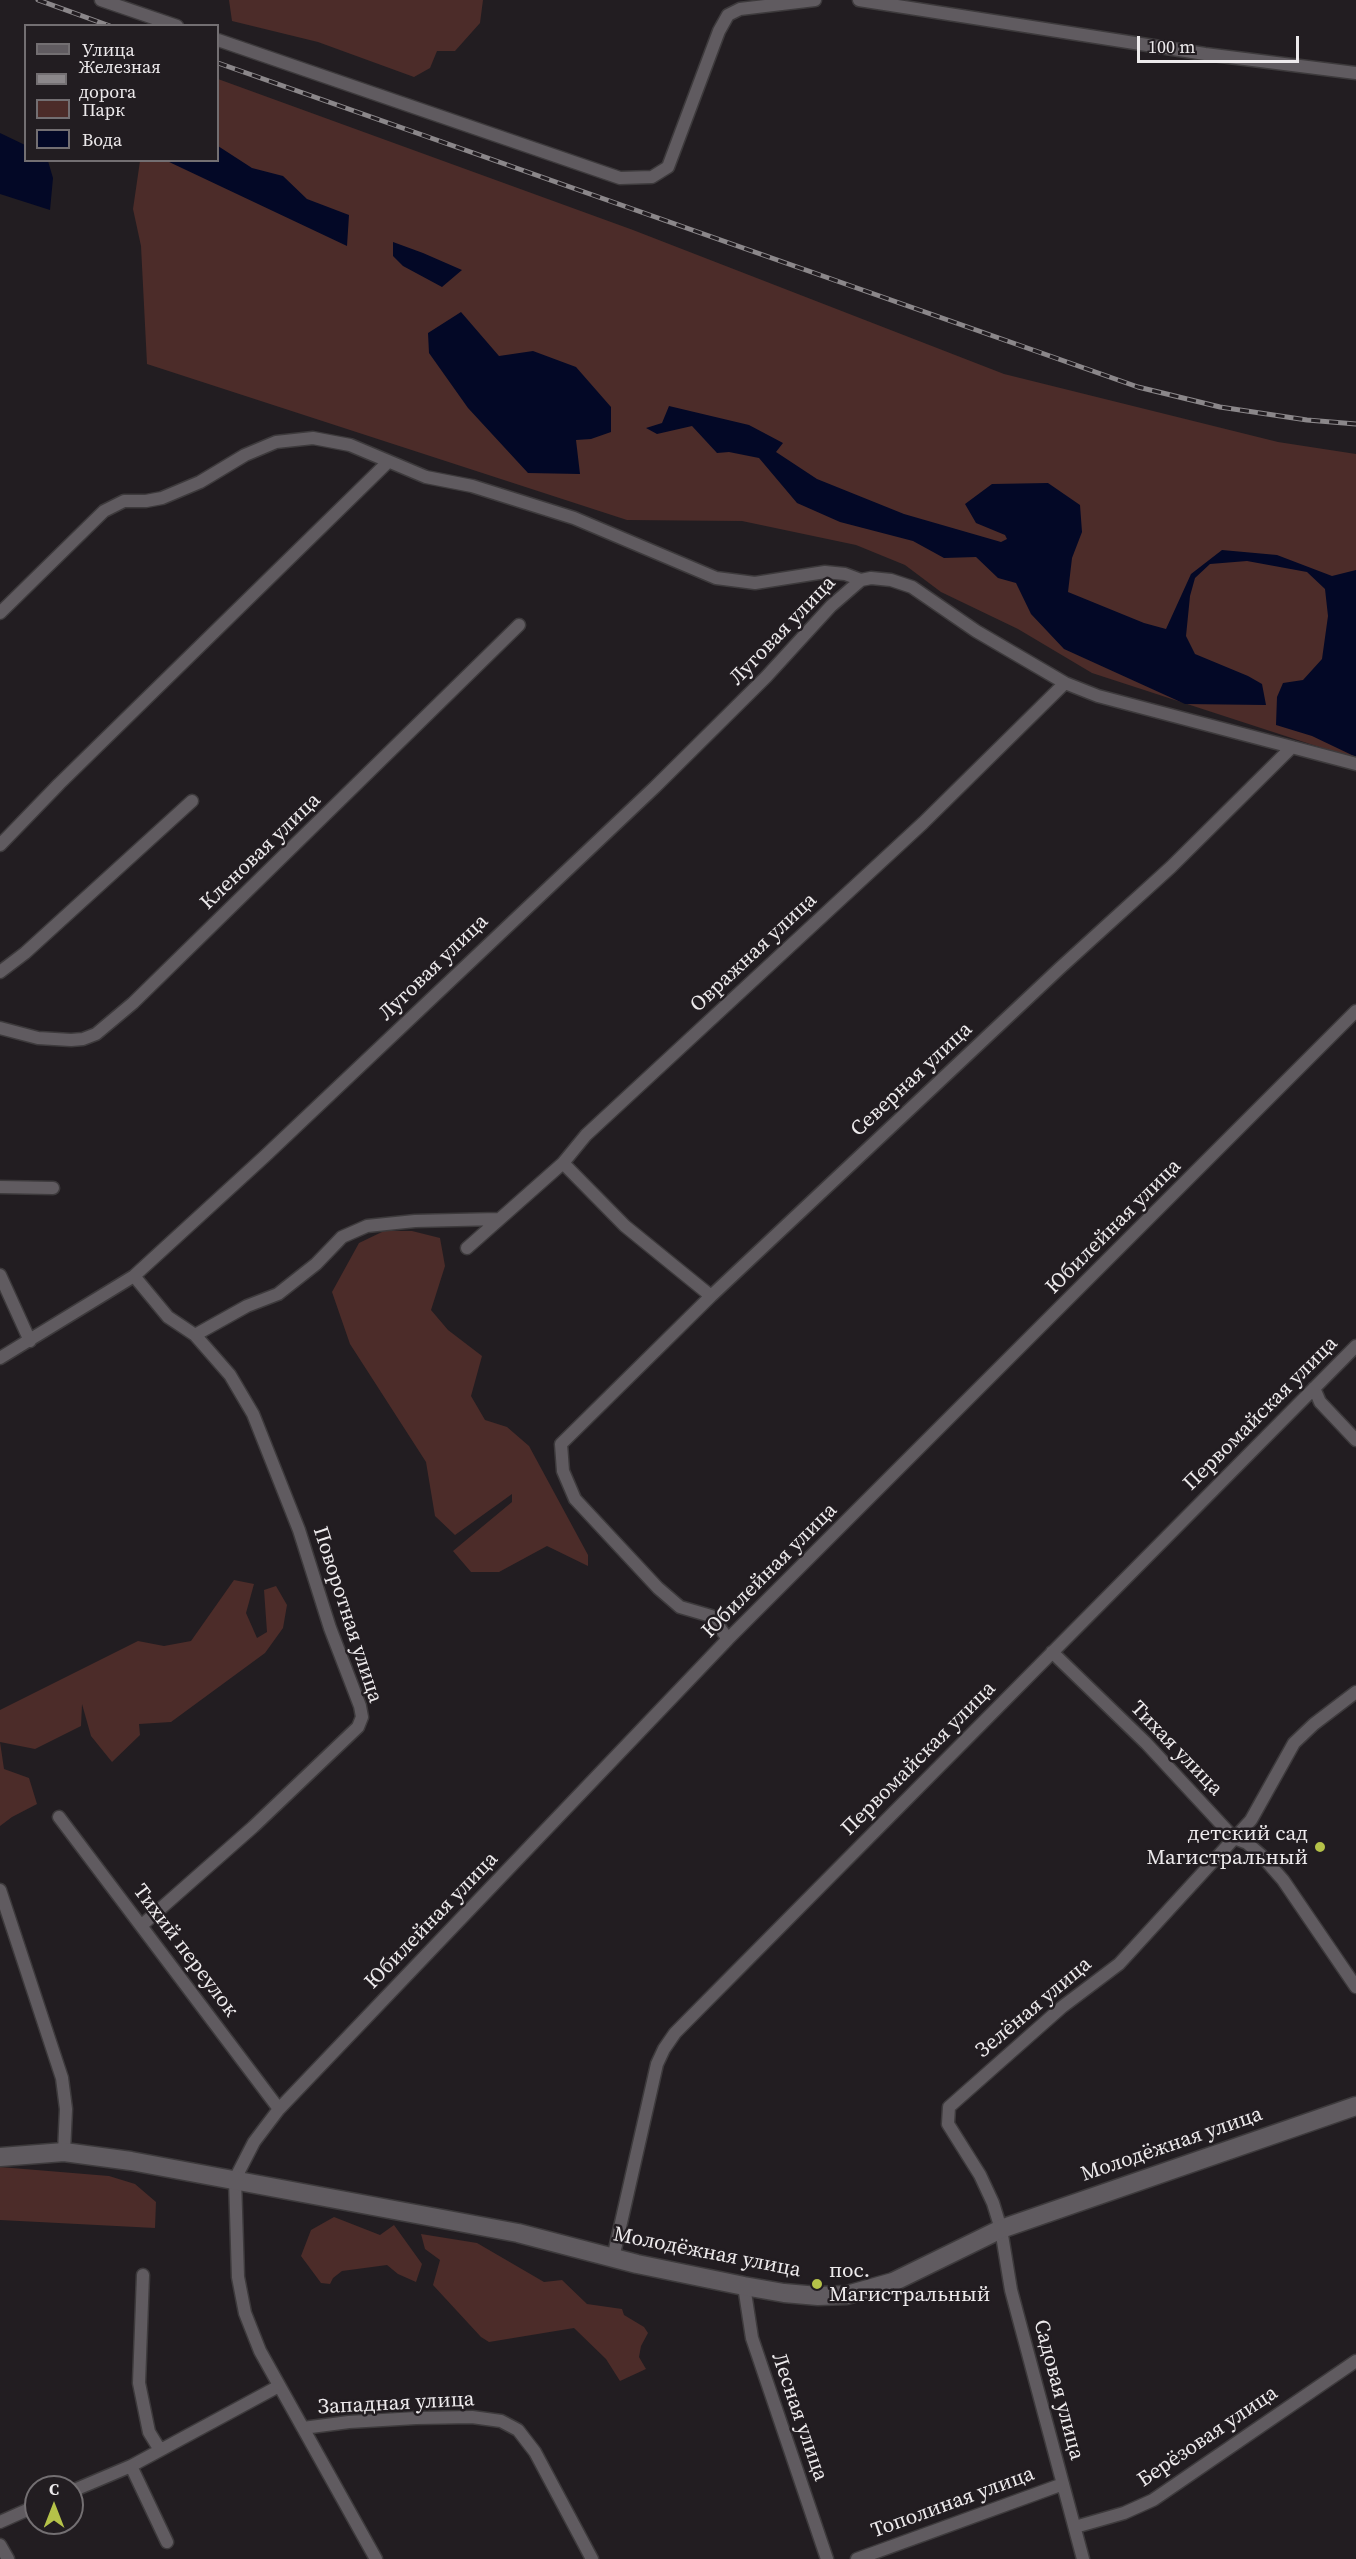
<!DOCTYPE html>
<meta charset="utf-8">
<style>
body{margin:0}
#map{position:relative;width:1356px;height:2559px;overflow:hidden;background:#221d21;font-family:"Source Serif 4",serif}
canvas{display:block}
.legend{position:absolute;left:24px;top:24px;width:195px;height:138px;box-sizing:border-box;background:#221d21;border:2px solid #736f72;margin:0;padding:8px 10px;list-style:none;font-size:18px;color:#edeaec}
.legend li{display:flex;align-items:center;gap:12px;height:30px}
.legend b{width:30px;border:2px solid #736f72}
.north{position:absolute;left:24px;top:2475px;width:60px;height:60px;box-sizing:border-box;background:#221d21;border:2px solid #736f72;border-radius:50%;rotate:0deg;font-size:16px;font-weight:700;line-height:24px;text-align:center;color:#edeaec}
.north::after{content:'';display:block;margin:auto;width:21px;height:27px;background:#b5c249;clip-path:polygon(50% 0,100% 100%,50% 72%,0 100%)}
.scale{position:absolute;left:1137px;top:36px;width:162px;height:27px;box-sizing:border-box;border:3px solid #edeaec;border-top:0;padding-left:8px;font-size:18px;line-height:21px;white-space:nowrap;color:#edeaec;-webkit-text-stroke:4px #221d21;paint-order:stroke}
</style>
<div id="map">
<canvas width="1356" height="2559"></canvas>
<ul class="legend">
<li><b style="height:8px;background:#605b60"></b>Улица</li>
<li><b style="height:8px;background:#8b878a"></b>Железная дорога</li>
<li><b style="height:16px;background:#4c2c29"></b>Парк</li>
<li><b style="height:16px;background:#030826"></b>Вода</li>
</ul>
<div class="north">С</div>
<div class="scale">100 m</div>
</div>
<script>
const g = document.querySelector('canvas').getContext('2d');
g.lineJoin = 'round';
function paint(path, color) { g.fillStyle = color; g.fill(path, 'evenodd'); }
const poly = rows => new Path2D(rows.map(r => 'M' + r).join(''));
function strokePath(path, color, width, dash) { g.strokeStyle = color; g.lineWidth = width; g.lineCap = dash ? 'butt' : 'round'; g.setLineDash(dash || []); g.stroke(path); }
function write(font, color, halo, rows, align = 'center') {
  g.font = font + ' "Source Serif 4",serif'; g.lineWidth = 5; g.setLineDash([]); g.textBaseline = 'middle'; g.strokeStyle = halo; g.fillStyle = color; for (const [text, x, y, turn = 0] of rows) {
    g.save(); g.translate(x, y); g.rotate((+turn || 0) * Math.PI / 180); g.textAlign = isNaN(turn) ? turn : align; if (halo) g.strokeText(text, 0, 0); g.fillText(text, 0, 0); g.restore();
  }
}
paint(poly([
 [229,0,483,0,480,23,455,51,437,51,430,68,414,77,318,42,232,21],
 [218,79,633,230,1004,374,1278,442,1356,454,1356,759,1092,673,1018,629,941,592,905,565,856,545,742,521,627,520,147,364,141,246,133,209,140,161,218,160],
 [384,1231,412,1231,440,1238,445,1266,431,1310,448,1330,482,1356,471,1396,485,1420,507,1427,529,1446,588,1555,588,1566,547,1546,499,1572,471,1572,453,1551,512,1502,512,1494,455,1535,435,1516,426,1462,350,1344,332,1292,359,1243],
 [234,1580,254,1584,246,1613,257,1638,267,1632,264,1590,276,1586,287,1605,283,1628,265,1653,171,1722,139,1724,140,1735,112,1762,91,1736,82,1704,81,1726,35,1749,0,1742,4,1769,29,1778,37,1804,12,1817,0,1826,0,1710,138,1641,164,1646,191,1641],
 [0,2167,109,2176,135,2184,156,2202,155,2228,0,2220],
 [334,2217,380,2235,394,2225,422,2264,416,2282,398,2274,387,2265,342,2271,333,2278,330,2284,321,2283,301,2256,311,2230],
 [421,2234,477,2243,544,2282,562,2280,587,2304,622,2309,624,2315,644,2327,648,2333,641,2346,639,2357,646,2369,620,2381,606,2359,574,2328,489,2342,481,2337,433,2285,440,2260,425,2249]
]), '#4c2c29');
paint(poly([
 [0,133,25,145,26,160,48,161,53,178,50,210,0,194],
 [218,146,252,168,283,176,307,199,349,215,347,246,167,161,218,160],
 [393,242,423,253,462,270,442,287,403,266,393,256],
 [461,312,499,356,533,351,576,367,611,407,611,432,591,439,576,440,580,474,528,473,468,408,429,353,428,333],
 [669,406,749,425,783,443,776,452,817,479,904,514,1001,542,1007,539,1005,535,976,523,965,504,992,484,1048,483,1080,505,1082,532,1072,558,1068,592,1144,623,1166,629,1191,574,1222,550,1277,555,1332,576,1356,570,1356,757,1312,736,1276,725,1277,697,1283,683,1303,680,1322,659,1328,616,1325,589,1307,572,1247,561,1210,564,1195,578,1190,596,1186,636,1195,654,1248,676,1262,684,1266,705,1185,704,1064,649,1031,614,1016,583,998,578,976,557,944,558,913,541,840,522,797,503,759,458,729,452,717,453,692,426,657,434,646,428,662,423]
]), '#030826');
const street = poly([
 [101,0,177,26],
 [859,0,1205,54,1356,73],
 [218,40,620,178,652,177,668,167,719,31,728,15,740,9,815,0],
 [0,613,104,511,124,501,146,501,162,498,200,482,245,455,276,442,313,438,350,445,426,477,472,486,574,518,716,578,755,583,825,572,845,574,861,580],
 [0,845,59,784,388,462],
 [0,972,25,953,192,801],
 [0,1028,38,1038,71,1040,83,1039,96,1034,133,1003,519,625],
 [563,1163,625,1226,711,1296],
 [0,1187,53,1188],
 [467,1248,563,1163,586,1135,923,823,1065,683],
 [0,1275,30,1341],
 [134,1276,168,1317,195,1335,230,1375,253,1414,299,1530,330,1628,360,1706,362,1717,358,1727,253,1827,142,1925],
 [195,1335,247,1306,278,1294,316,1264,342,1237,367,1226,415,1221,498,1219],
 [0,1358,134,1276,264,1157,655,787,766,677,831,606,861,580,871,578,891,580,912,587,976,631,1065,683,1098,696,1356,764],
 [1314,1388,1320,1402,1356,1440],
 [728,1639,711,1616,680,1607,658,1588,575,1499,563,1471,561,1444,711,1296,1060,968,1171,867,1292,747],
 [1052,1652,1146,1743,1234,1838,1247,1843,1261,1855,1283,1880,1356,1987],
 [59,1817,279,2109],
 [0,1890,62,2078,66,2109,64,2152],
 [613,2258,657,2064,664,2049,675,2033,1356,1346],
 [143,2275,139,2383,149,2432,160,2450],
 [744,2286,752,2338,827,2559],
 [303,2428,349,2422,416,2418,472,2417,501,2421,518,2430,535,2452,592,2559],
 [131,2466,167,2542],
 [72,2491,131,2466,279,2386],
 [0,2522,36,2506],
 [1075,2527,1124,2513,1153,2500,1356,2361],
 [0,2545,8,2559],
 [376,2559,260,2351,245,2313,238,2277,235,2179,254,2142,279,2109,728,1639,1356,1011],
 [857,2559,1063,2484],
 [1083,2559,1011,2290,1001,2229,993,2203,980,2175,948,2124,949,2107,1062,2007,1119,1964,1251,1820,1294,1743,1314,1724,1356,1692]
]);
const secondary = poly([
 [0,2157,64,2152,131,2161,518,2233,637,2264,744,2286,784,2293,818,2296,847,2295,893,2282,1001,2229,1356,2106]
]);
strokePath(street, '#3d3a3c', 15);
strokePath(secondary, '#3d3a3c', 21);
strokePath(street, '#605b60', 12);
strokePath(secondary, '#605b60', 18);
const rail = poly([
 [38,0,110,26],
 [218,63,1138,387,1220,407,1307,420,1356,424]
]);
strokePath(rail, '#8b878a', 5);
strokePath(rail, '#221d21', 3, [9]);
for (const [x, y, r, color] of [
 [1320,1847,6,"#b5c249"],
 [817,2284,6,"#b5c249"]
]) { const dot = new Path2D(); dot.arc(x, y, r, 0, 2 * Math.PI); g.fillStyle = color; g.fill(dot); strokePath(dot, '#221d21', 2); }
write('21px', '#edeaec', '#221d21', [
 ["Луговая улица",783,631,-46],
 ["Кленовая улица",261,852,-44],
 ["Овражная улица",754,953,-43],
 ["Луговая улица",434,968,-44],
 ["Северная улица",912,1080,-43],
 ["Юбилейная улица",1114,1227,-45],
 ["Первомайская улица",1261,1414,-45],
 ["Юбилейная улица",770,1571,-45],
 ["Поворотная улица",347,1615,72],
 ["Тихая улица",1176,1749,46],
 ["Первомайская улица",919,1759,-45],
 ["Юбилейная улица",432,1921,-46],
 ["Тихий переулок",185,1951,53],
 ["Зелёная улица",1034,2008,-40],
 ["Молодёжная улица",1172,2145,-19],
 ["Молодёжная улица",707,2253,11],
 ["Садовая улица",1058,2390,75],
 ["Западная улица",396,2404,-3],
 ["Лесная улица",799,2417,71],
 ["Берёзовая улица",1208,2437,-34],
 ["Тополиная улица",953,2503,-20]
]);
write('21px', '#edeaec', '#221d21', [
 ["детский сад",1308,1835],
 ["Магистральный",1308,1859],
 ["пос.",829,2272,"left"],
 ["Магистральный",829,2296,"left"]
], 'right');
</script>
